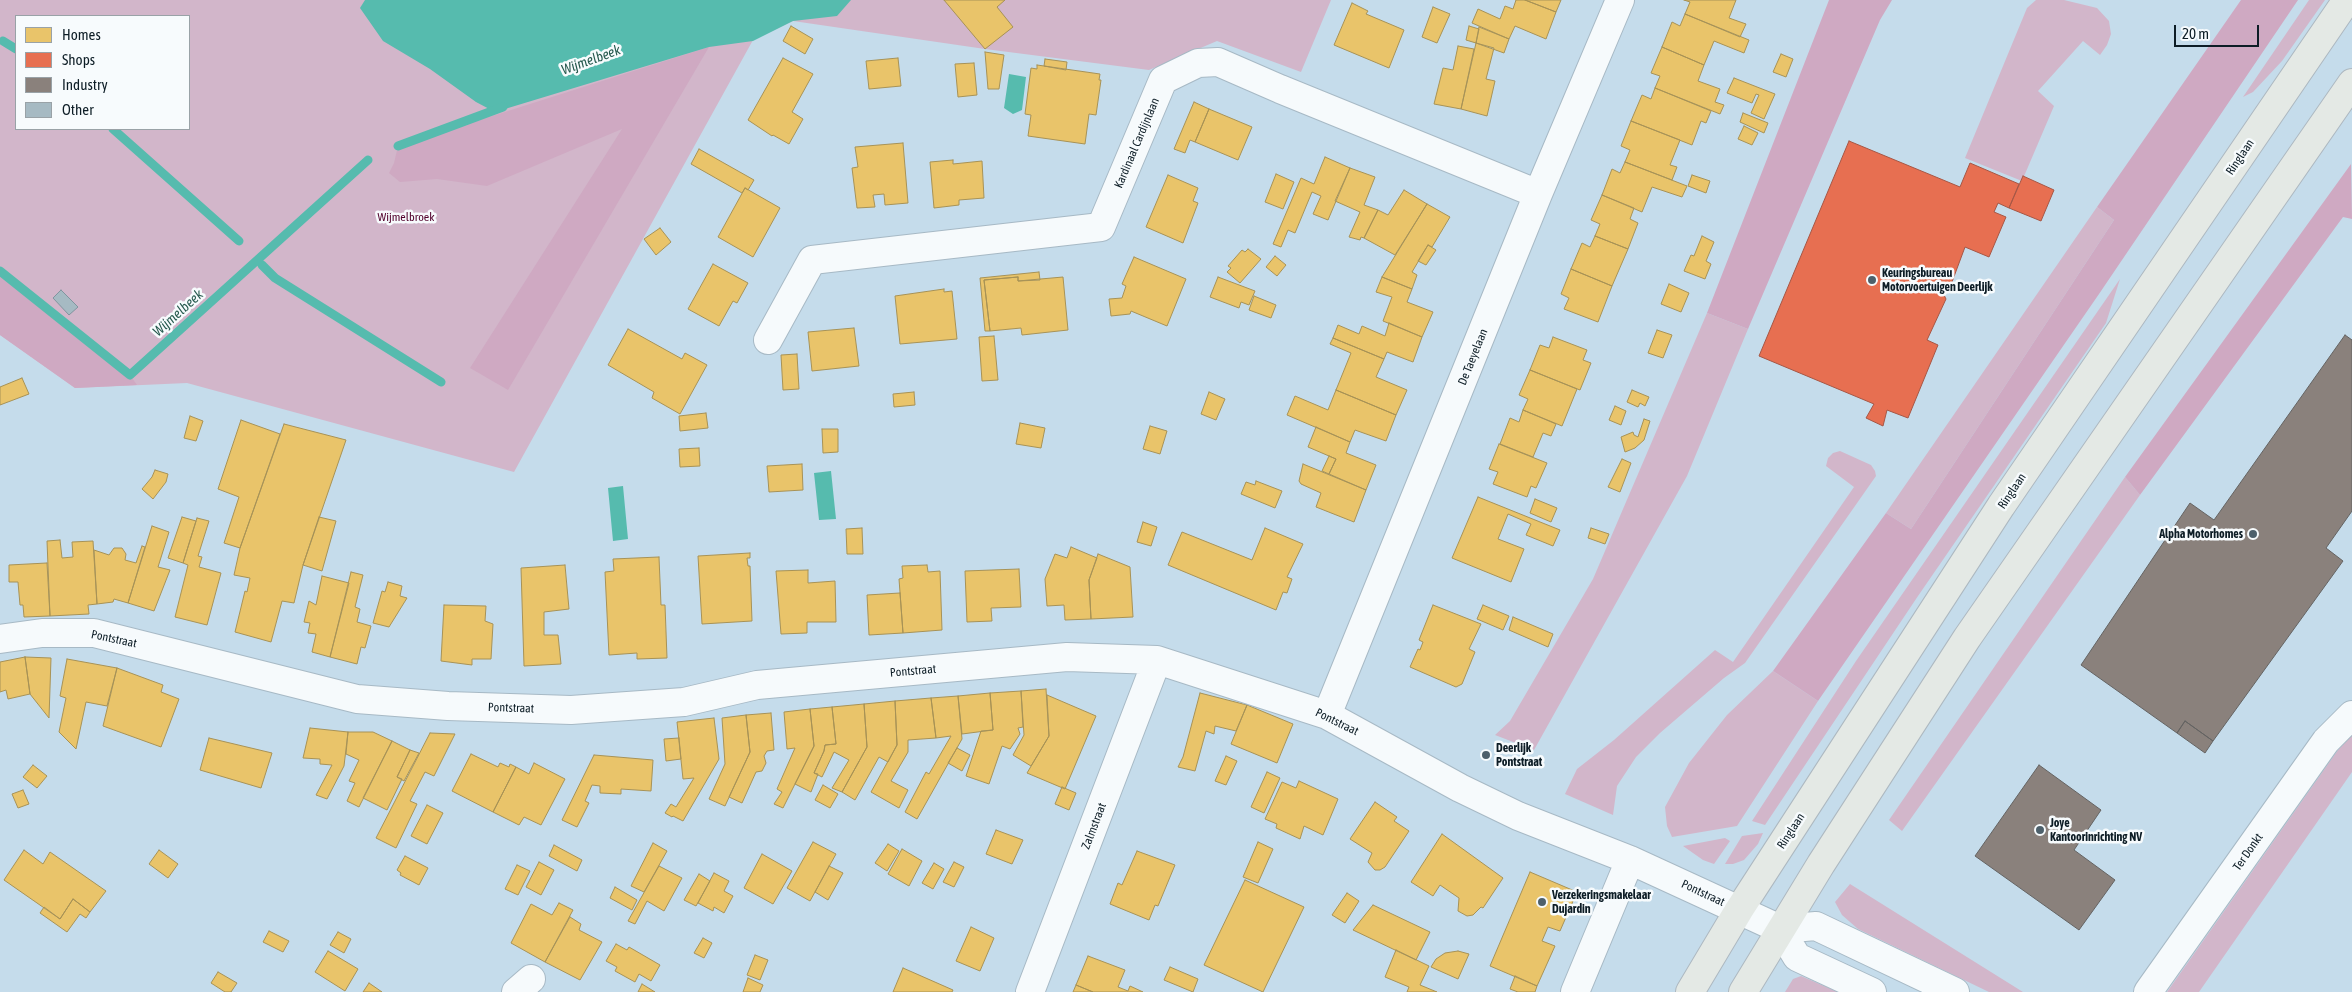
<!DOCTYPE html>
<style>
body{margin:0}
#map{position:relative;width:2352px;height:992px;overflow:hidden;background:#c5dceb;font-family:"Asap Condensed",sans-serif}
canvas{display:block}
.legend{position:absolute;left:15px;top:15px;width:175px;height:115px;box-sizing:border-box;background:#f7fbfd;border:1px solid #99a2a7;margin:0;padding:6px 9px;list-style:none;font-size:15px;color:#0d1d26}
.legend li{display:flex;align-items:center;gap:10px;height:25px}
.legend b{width:25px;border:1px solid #99a2a7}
.scale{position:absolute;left:2174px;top:25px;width:85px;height:22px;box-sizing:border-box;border:2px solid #0d1d26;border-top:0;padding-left:6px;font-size:15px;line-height:18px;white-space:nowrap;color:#0d1d26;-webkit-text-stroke:4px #f7fbfd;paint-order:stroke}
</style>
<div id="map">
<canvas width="2352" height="992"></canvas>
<ul class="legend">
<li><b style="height:14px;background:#e9c46a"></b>Homes</li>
<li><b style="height:14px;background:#e76f51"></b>Shops</li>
<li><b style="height:14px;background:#8a817c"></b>Industry</li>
<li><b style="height:14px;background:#a6bac3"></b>Other</li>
</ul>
<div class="scale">20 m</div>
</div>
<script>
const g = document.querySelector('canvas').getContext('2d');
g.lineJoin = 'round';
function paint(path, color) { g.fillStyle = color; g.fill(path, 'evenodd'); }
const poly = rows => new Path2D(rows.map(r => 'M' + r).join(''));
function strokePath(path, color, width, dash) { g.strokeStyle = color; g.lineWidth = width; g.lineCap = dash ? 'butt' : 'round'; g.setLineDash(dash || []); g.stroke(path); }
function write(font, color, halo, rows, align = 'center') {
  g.font = font + ' "Asap Condensed",sans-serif'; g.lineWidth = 5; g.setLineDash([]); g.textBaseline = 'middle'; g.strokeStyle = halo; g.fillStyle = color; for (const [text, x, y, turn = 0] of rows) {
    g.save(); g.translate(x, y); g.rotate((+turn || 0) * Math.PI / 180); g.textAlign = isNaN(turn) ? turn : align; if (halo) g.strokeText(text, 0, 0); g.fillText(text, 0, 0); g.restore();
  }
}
paint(poly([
 [0,0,1331,0,1301,72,1217,41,1149,70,985,49,793,21,753,40,514,472,187,383,75,388,0,335],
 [16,16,189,16,189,129,16,129],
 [2036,0,2064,0,2097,8,2109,21,2111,34,2107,45,2100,55,2083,41,2038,91,2054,106,2022,181,1965,158,2027,8],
 [2309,0,2325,0,2282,61,2253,92,2243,97],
 [2097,207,2114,220,1911,529,1886,513],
 [2120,279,2106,323,1918,596,1765,825,1752,821,1856,661],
 [1707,313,1748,329,1687,476,1534,750,1495,735,1510,721,1593,579],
 [1840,451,1871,465,1875,471,1876,476,1745,663,1724,678,1660,733,1636,757,1617,786,1613,815,1565,794,1577,769,1614,740,1715,650,1733,662,1854,487,1826,466,1828,458,1833,453],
 [2125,477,2140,495,1902,831,1889,820],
 [1773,671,1818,701,1737,826,1672,837,1667,826,1665,807,1689,763,1727,715],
 [2352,735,2352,772,2199,992,2167,992,2338,750],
 [1763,833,1758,844,1744,860,1733,864,1725,864,1742,836],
 [1725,838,1730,841,1714,864,1703,860,1683,846],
 [1850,884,2023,992,1989,992,1858,929,1842,915,1835,902],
 [1801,976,1838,992,1785,992,1793,979]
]), '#d2b6ca');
paint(poly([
 [1829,0,1892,0,1880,20,1748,329,1707,313],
 [2241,0,2298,0,2099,294,1818,701,1773,671,1886,513,1911,529,2114,220,2097,207],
 [709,47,508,390,470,368,622,129,487,186,437,179,400,182,389,173,394,163,398,146],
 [2351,164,2352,219,2343,217,2140,495,2125,477],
 [0,271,130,375,137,385,75,388,0,335]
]), '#cfa9c2');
paint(poly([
 [365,0,851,0,837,16,793,21,753,41,709,47,495,112,476,102,430,69,383,41,360,8],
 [1009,74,1026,77,1022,110,1013,114,1004,108],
 [831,471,836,519,819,520,814,473],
 [623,486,628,539,613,541,608,488]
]), '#56bbae');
const homes = poly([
 [944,0,1005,0,997,7,1013,27,985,49,944,0],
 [1516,0,1525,0,1556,12,1546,39,1515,26,1509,39,1472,23,1478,9,1500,19,1505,6,1513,9,1516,0],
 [1525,0,1561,0,1556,12,1525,0],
 [1684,0,1736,0,1729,18,1746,24,1740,37,1685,14,1690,2,1684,0],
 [1352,3,1368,11,1366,14,1404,30,1389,68,1334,45,1352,3],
 [1433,7,1450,14,1437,43,1422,37,1433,7],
 [1685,14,1749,40,1744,53,1714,41,1704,65,1662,47,1672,22,1680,26,1685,14],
 [791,26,813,39,805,54,783,41,791,26],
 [1469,26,1479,29,1476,43,1466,40,1469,26],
 [1479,27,1509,39,1504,53,1476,43,1479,27],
 [1476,43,1494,48,1486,79,1495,81,1487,116,1461,109,1476,43],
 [1458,46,1474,49,1461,109,1434,104,1443,68,1453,70,1458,46],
 [1662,47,1704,65,1698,81,1720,89,1715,102,1724,105,1720,114,1655,88,1660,76,1651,73,1662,47],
 [985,52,1004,55,999,89,988,89,985,52],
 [1781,54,1793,59,1786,77,1773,72,1781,54],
 [783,58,813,74,792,112,803,119,789,144,773,135,772,136,748,120,783,58],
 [898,58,901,86,869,89,866,61,898,58],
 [1045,59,1067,62,1066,70,1044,66,1045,59],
 [974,63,977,95,958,97,955,64,974,63],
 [1037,65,1100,74,1099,80,1101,80,1096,115,1089,114,1085,144,1028,136,1031,115,1025,114,1031,68,1037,69,1037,65],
 [1734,78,1775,94,1764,119,1751,113,1759,95,1756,94,1752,103,1727,93,1734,78],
 [1655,88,1711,111,1706,123,1701,121,1692,145,1631,121,1642,95,1651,99,1655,88],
 [1194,102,1209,109,1195,142,1190,140,1185,153,1174,149,1194,102],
 [1209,109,1252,127,1238,160,1195,142,1209,109],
 [1743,113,1768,123,1764,133,1740,122,1743,113],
 [1631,121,1680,140,1670,165,1677,167,1672,180,1625,162,1630,150,1621,146,1631,121],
 [1744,126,1758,133,1752,145,1738,139,1744,126],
 [903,143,908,203,885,205,884,194,873,195,875,207,857,208,852,168,858,167,855,147,903,143],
 [699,149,754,180,748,190,745,188,742,193,691,164,699,149],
 [1325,157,1350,168,1328,220,1313,214,1321,196,1312,192,1295,233,1288,230,1281,247,1273,244,1301,178,1314,184,1325,157],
 [953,160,953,164,982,161,984,198,959,200,959,205,934,208,930,162,953,160],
 [1625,162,1687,186,1682,197,1652,187,1642,212,1602,195,1612,169,1620,173,1625,162],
 [1350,168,1375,177,1364,205,1378,210,1364,238,1361,237,1360,240,1349,237,1360,212,1335,201,1350,168],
 [1276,174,1294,182,1283,209,1265,202,1276,174],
 [1168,175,1198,188,1193,201,1198,203,1183,243,1146,227,1168,175],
 [1692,175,1710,181,1706,193,1688,186,1692,175],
 [745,188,780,208,753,257,718,237,745,188],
 [1404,190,1427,204,1395,255,1364,238,1378,210,1388,215,1404,190],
 [1602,195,1634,208,1630,219,1638,223,1628,249,1595,236,1600,224,1591,220,1602,195],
 [1427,204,1450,217,1432,247,1428,245,1412,272,1417,275,1412,289,1382,277,1427,204],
 [660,228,671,242,656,255,644,239,660,228],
 [1595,236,1628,249,1612,286,1571,269,1582,243,1590,247,1595,236],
 [1702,236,1714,242,1706,261,1711,264,1705,279,1684,271,1691,255,1694,256,1702,236],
 [1428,245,1436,250,1426,265,1418,261,1428,245],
 [1248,249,1261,259,1240,283,1227,272,1231,268,1228,266,1242,250,1245,252,1248,249],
 [1275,256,1286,265,1277,276,1266,267,1275,256],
 [1134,257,1186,279,1167,326,1131,311,1130,314,1111,316,1109,299,1122,298,1126,286,1122,284,1134,257],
 [713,264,748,283,737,303,733,301,719,326,688,309,713,264],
 [1571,269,1612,286,1598,322,1564,309,1569,298,1561,294,1571,269],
 [1039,272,1040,280,1018,281,1018,277,984,280,990,331,985,331,980,278,1039,272],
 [1018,277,1018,281,1063,277,1068,330,1022,335,1021,328,990,331,984,280,1018,277],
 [1218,277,1255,291,1249,305,1241,302,1239,308,1210,297,1218,277],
 [1382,277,1412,289,1407,302,1433,312,1422,337,1383,321,1392,297,1376,292,1382,277],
 [1669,284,1689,293,1681,312,1661,304,1669,284],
 [944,289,944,292,952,291,957,339,900,344,895,296,944,289],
 [1254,296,1276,305,1271,318,1249,310,1254,296],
 [1389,323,1422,337,1413,362,1387,352,1384,359,1333,338,1338,325,1359,334,1362,326,1385,336,1389,323],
 [854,328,859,366,812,371,808,332,854,328],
 [628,329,682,359,685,353,707,365,680,414,652,398,654,392,608,365,628,329],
 [1657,330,1672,335,1663,358,1648,353,1657,330],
 [994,336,998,380,982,381,979,337,994,336],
 [1553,337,1587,350,1583,360,1591,363,1580,390,1530,370,1540,345,1549,348,1553,337],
 [1333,338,1384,359,1376,377,1407,390,1396,415,1336,390,1351,353,1330,344,1333,338],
 [797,354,799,389,783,390,781,355,797,354],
 [1530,370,1577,389,1562,426,1523,410,1528,399,1519,395,1530,370],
 [22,378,29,394,0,405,0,387,22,378],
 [1336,390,1396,415,1386,441,1355,430,1350,442,1287,415,1295,396,1328,410,1336,390],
 [1632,390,1649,397,1645,406,1640,403,1638,407,1627,402,1632,390],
 [914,392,915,405,894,407,893,394,914,392],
 [1209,392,1225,399,1216,420,1201,414,1209,392],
 [1615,406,1626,411,1621,425,1609,420,1615,406],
 [1523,410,1556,424,1551,436,1543,433,1533,457,1500,444,1510,418,1519,422,1523,410],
 [706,413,708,428,680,431,679,416,706,413],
 [190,416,203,421,196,441,184,438,190,416],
 [1644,419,1650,421,1644,440,1635,448,1625,452,1621,437,1633,432,1634,435,1638,437,1644,419],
 [241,420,280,434,240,548,224,543,239,497,218,489,241,420],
 [1020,423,1045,428,1041,448,1016,444,1020,423],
 [284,424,346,440,303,565,294,603,282,601,271,642,235,632,245,591,247,592,250,578,234,575,240,548,284,424],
 [1150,426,1167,431,1160,454,1143,449,1150,426],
 [1316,427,1350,442,1346,453,1376,465,1366,490,1329,474,1336,459,1308,447,1316,427],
 [822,429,838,429,838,452,823,453,822,429],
 [1499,444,1547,463,1536,488,1531,486,1527,497,1493,484,1498,472,1489,469,1499,444],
 [699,448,700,466,680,467,679,449,699,448],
 [1329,456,1336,459,1329,474,1322,471,1329,456],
 [1622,459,1631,463,1620,492,1608,487,1622,459],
 [802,464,803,490,769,492,767,466,802,464],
 [1303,464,1366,490,1354,522,1316,507,1321,493,1301,484,1299,481,1303,464],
 [155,470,168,474,166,482,153,499,142,489,152,477,155,470],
 [1256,481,1282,491,1275,508,1241,494,1246,482,1255,485,1256,481],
 [1478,497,1560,530,1553,546,1526,535,1531,524,1508,514,1498,539,1524,549,1511,582,1452,558,1478,497],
 [1535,499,1557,508,1551,522,1530,513,1535,499],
 [182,517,196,521,183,563,168,558,182,517],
 [319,517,336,521,322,571,303,565,319,517],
 [197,518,209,521,198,556,202,557,199,567,221,573,207,625,175,617,188,565,183,563,197,518],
 [1143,522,1157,527,1151,546,1137,542,1143,522],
 [152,526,169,532,158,567,170,570,154,611,128,603,152,526],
 [862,528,863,554,847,554,846,529,862,528],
 [1265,528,1303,544,1287,577,1292,579,1287,593,1283,592,1276,610,1168,565,1182,532,1252,560,1265,528],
 [1591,528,1609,534,1605,544,1588,538,1591,528],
 [60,540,62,558,73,557,72,542,93,541,97,604,88,605,89,614,50,616,47,541,60,540],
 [142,546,145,547,128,603,114,599,113,602,97,604,94,550,109,555,114,548,122,548,126,554,125,560,136,563,142,546],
 [1071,547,1097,558,1089,580,1091,619,1065,620,1064,605,1047,606,1045,579,1055,554,1067,558,1071,547],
 [750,553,750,558,747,558,748,566,750,566,752,621,702,624,698,556,750,553],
 [1098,554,1130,567,1133,617,1091,619,1089,580,1098,554],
 [659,557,661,605,665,605,667,658,637,659,637,653,609,655,605,572,614,571,613,559,659,557],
 [47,563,50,616,24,617,23,605,20,605,18,582,9,582,9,565,47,563],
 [565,565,569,609,544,612,544,635,558,635,561,664,524,666,521,568,565,565],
 [927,565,928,572,940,571,942,630,903,633,899,579,903,578,902,566,927,565],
 [1019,569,1021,607,991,608,992,621,967,622,965,571,1019,569],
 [808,570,808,583,835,581,836,622,807,622,807,633,781,634,776,571,808,570],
 [351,572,363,575,355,607,360,609,357,622,371,626,365,648,361,647,357,664,330,657,351,572],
 [322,576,349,583,330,657,312,652,316,634,308,633,310,623,304,622,309,601,316,605,322,576],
 [388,582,402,586,400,596,407,598,389,627,373,623,382,591,385,592,388,582],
 [900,593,903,633,869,635,867,595,900,593],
 [444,605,486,606,485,621,493,624,491,659,472,659,472,665,441,661,444,605],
 [1433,605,1481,624,1469,649,1475,652,1462,684,1456,687,1410,667,1418,649,1420,650,1423,642,1419,640,1433,605],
 [1483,605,1509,616,1503,630,1477,619,1483,605],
 [1513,617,1553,634,1548,647,1509,630,1513,617],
 [25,657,51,658,49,718,30,694,25,657],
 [25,657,30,694,8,699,6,690,0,692,0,662,25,657],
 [67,659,117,668,107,706,86,702,76,749,59,732,66,698,60,696,67,659],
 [117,668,163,685,161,692,179,699,161,747,103,726,117,668],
 [1046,689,1049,736,1031,766,1013,755,1024,735,1021,691,1046,689],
 [1021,691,1023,727,1018,728,1020,734,1010,749,1002,746,989,784,966,776,981,731,993,730,990,693,1021,691],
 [990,693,993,730,962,734,958,696,990,693],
 [1200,693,1247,705,1236,731,1215,726,1214,734,1206,731,1195,771,1178,767,1183,757,1200,693],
 [1047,695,1096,716,1065,789,1027,773,1049,736,1047,695],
 [958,696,962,739,917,819,905,812,926,772,929,774,951,736,936,738,931,698,958,696],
 [931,698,936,738,908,740,908,752,891,781,908,790,899,808,871,792,897,745,895,701,931,698],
 [895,701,897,745,888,762,879,757,855,800,842,792,867,747,864,704,895,701],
 [864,704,867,747,842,792,832,788,849,760,834,752,822,777,814,773,824,751,825,745,836,744,832,707,864,704],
 [1247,705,1293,724,1277,763,1231,744,1247,705],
 [832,707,836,744,825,745,824,751,814,773,818,774,811,792,795,784,814,746,810,709,832,707],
 [810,709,814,746,783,808,774,804,782,792,777,789,795,748,787,749,784,712,810,709],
 [771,713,774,750,767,751,764,756,766,763,762,771,756,772,742,803,729,797,750,752,746,715,771,713],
 [746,715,750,752,725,806,709,799,725,764,722,718,746,715],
 [714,718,719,759,683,821,673,816,672,817,665,813,671,804,676,807,694,778,683,779,677,722,714,718],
 [310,728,348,732,344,766,327,799,316,795,332,765,320,764,320,759,303,758,310,728],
 [348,732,373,732,392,741,359,807,347,801,355,783,349,781,359,760,346,754,348,732],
 [430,733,455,734,434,776,425,772,410,801,417,804,396,848,376,838,430,733],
 [209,738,272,753,261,788,200,770,209,738],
 [679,738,681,759,666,761,664,739,679,738],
 [392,741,410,750,397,777,402,779,387,810,363,798,392,741],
 [957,748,970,755,962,771,948,763,957,748],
 [410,750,419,753,404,781,397,777,410,750],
 [471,754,498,767,500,763,509,767,510,764,516,767,493,812,452,791,471,754],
 [594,755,653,760,651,791,621,789,621,794,600,793,600,786,592,785,585,801,589,803,577,827,562,820,594,755],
 [1226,756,1237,761,1226,785,1215,781,1226,756],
 [534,763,565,779,541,825,524,817,519,825,493,812,516,767,529,774,534,763],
 [33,765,47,776,37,788,23,777,33,765],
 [1267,772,1280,778,1264,813,1251,807,1267,772],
 [1299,781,1338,799,1323,835,1304,826,1300,839,1276,828,1277,824,1265,819,1282,782,1296,788,1299,781],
 [823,785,838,794,830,808,815,800,823,785],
 [1062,787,1076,793,1069,810,1055,804,1062,787],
 [23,790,29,804,18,808,12,794,23,790],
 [1375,802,1397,817,1394,821,1409,831,1385,867,1380,870,1375,870,1368,862,1372,853,1350,839,1375,802],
 [427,805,443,813,427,844,411,836,427,805],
 [996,830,1023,840,1012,864,986,854,996,830],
 [1442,834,1503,878,1483,908,1481,907,1473,915,1467,916,1458,911,1459,898,1440,885,1433,896,1411,882,1442,834],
 [813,842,836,854,810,901,787,888,813,842],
 [1258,842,1273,849,1258,883,1243,877,1258,842],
 [653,843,667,851,644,892,631,886,653,843],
 [888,844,899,851,887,871,875,863,888,844],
 [554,845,582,860,577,871,549,856,554,845],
 [902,849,922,861,909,886,888,874,902,849],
 [24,850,43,864,50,852,106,891,90,912,73,899,60,919,4,880,24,850],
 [159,850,178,864,168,878,149,864,159,850],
 [1137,851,1175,865,1158,906,1155,905,1149,920,1110,904,1118,883,1122,885,1137,851],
 [762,854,792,871,773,904,744,888,762,854],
 [405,856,428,868,419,885,400,875,401,873,397,870,405,856],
 [539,862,554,870,541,895,526,887,539,862],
 [954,862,964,867,954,887,943,882,954,862],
 [934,863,944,869,933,889,922,883,934,863],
 [517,865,530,871,518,895,505,889,517,865],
 [659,866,682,878,664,911,647,901,635,924,628,921,659,866],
 [829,866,843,873,828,900,815,892,829,866],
 [1530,872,1577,892,1560,931,1548,927,1542,941,1555,946,1537,986,1490,966,1530,872],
 [714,873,729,881,724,891,733,896,724,913,714,907,713,911,698,903,714,873],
 [699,874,710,881,696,906,684,900,699,874],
 [1245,880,1304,907,1263,992,1204,965,1245,880],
 [615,887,637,900,632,910,610,898,615,887],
 [1347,893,1359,901,1345,923,1332,915,1347,893],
 [73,899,90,912,86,918,80,914,67,932,40,913,44,907,60,919,73,899],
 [559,903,573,910,545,962,511,943,531,904,552,915,559,903],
 [1373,905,1430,932,1416,960,1353,930,1373,905],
 [570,917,581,924,579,930,602,942,580,980,545,962,570,917],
 [971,927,994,938,980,971,956,961,971,927],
 [269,931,289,941,283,952,263,942,269,931],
 [338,932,351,939,344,953,330,945,338,932],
 [703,938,712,943,704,958,694,953,703,938],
 [616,944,627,950,629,947,660,965,651,981,639,974,635,982,615,971,617,967,606,961,616,944],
 [1396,950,1429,966,1420,985,1437,992,1407,992,1409,987,1385,977,1396,950],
 [328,951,358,969,345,991,315,972,328,951],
 [1458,951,1469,954,1458,979,1431,967,1436,959,1445,953,1458,951],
 [755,955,768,960,760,980,747,975,755,955],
 [1088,956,1125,970,1118,987,1128,991,1130,986,1143,992,1093,992,1076,985,1088,956],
 [1170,967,1198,979,1193,992,1164,980,1170,967],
 [903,968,953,990,952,992,893,992,903,968],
 [218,972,237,983,231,992,225,992,211,983,218,972],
 [1515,976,1537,986,1535,992,1518,992,1510,989,1515,976],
 [748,978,763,985,760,992,743,992,748,978],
 [369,983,382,992,363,992,369,983],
 [642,984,655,992,638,992,642,984],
 [1076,985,1093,992,1073,992,1076,985]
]);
paint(homes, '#e9c46a');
strokePath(homes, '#a79256', 1);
const shops = poly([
 [1849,141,1960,187,1970,163,2019,184,2009,208,1998,203,1994,212,2006,217,1989,257,1965,247,1949,290,1943,293,1946,299,1927,340,1938,345,1908,418,1887,410,1883,426,1866,418,1874,404,1759,356,1849,141],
 [2023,176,2054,190,2041,221,2009,208,2023,176]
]);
paint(shops, '#e76f51');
strokePath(shops, '#a65644', 1);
const industry = poly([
 [2345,335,2352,340,2352,511,2326,548,2343,561,2213,741,2185,721,2177,733,2081,665,2190,503,2214,520,2345,335],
 [2185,721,2213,741,2205,753,2177,733,2185,721],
 [2039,765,2101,810,2074,850,2115,880,2079,930,1975,856,2039,765]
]);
paint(industry, '#8a817c');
strokePath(industry, '#646362', 1);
strokePath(poly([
 [3,41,16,49],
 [113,129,239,241],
 [398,146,503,107],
 [262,265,275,278,441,382],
 [0,271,130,375,368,160]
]), '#56bbae', 9);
const building = poly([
 [61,290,78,307,69,315,53,298,61,290]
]);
paint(building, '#a6bac3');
strokePath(building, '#81959f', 1);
const street = poly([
 [768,340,812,260,1101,227,1163,80,1198,63,1218,62,1280,89,1538,194],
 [0,639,42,633,94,633,357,699,448,706,571,710,684,702,757,685,1067,657,1157,660,1327,715,1460,788,1518,816,1630,860,1780,929,1816,926,1955,992],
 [1327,715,1538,194,1620,0],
 [1780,929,1797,957,1872,992],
 [516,992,531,979],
 [1030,992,1157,660],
 [1575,992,1630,860],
 [2148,992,2326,741,2352,715]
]);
const primary = poly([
 [1690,992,1739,910,2001,506,2347,0],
 [1743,992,1821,864,1967,638,2352,83]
]);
strokePath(street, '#a7b9c5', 30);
strokePath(primary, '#adb8c0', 30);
strokePath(street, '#f6fafc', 28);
strokePath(primary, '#e4e9e5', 28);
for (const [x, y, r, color] of [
 [1872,280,5,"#4d606b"],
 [2253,534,5,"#4d606b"],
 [1486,755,5,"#4d606b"],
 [2040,830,5,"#4d606b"],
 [1542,902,5,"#4d606b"]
]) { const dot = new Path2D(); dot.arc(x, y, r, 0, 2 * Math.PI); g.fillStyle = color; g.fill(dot); strokePath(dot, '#f7fbfd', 2); }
write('12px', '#0d1d26', '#f7fbfd', [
 ["Kardinaal Cardijnlaan",1137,143,-67],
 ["Ringlaan",2240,157,-56],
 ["De Taeyelaan",1473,357,-68],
 ["Ringlaan",2012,491,-56],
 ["Pontstraat",114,639,12],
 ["Pontstraat",913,671,-5],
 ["Pontstraat",511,708,2],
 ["Pontstraat",1337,722,26],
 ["Zalmstraat",1094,826,-69],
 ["Ringlaan",1791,831,-57],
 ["Ter Donkt",2248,852,-55],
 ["Pontstraat",1703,893,25]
]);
write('12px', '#51002b', '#f7fbfd', [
 ["Wijmelbroek",406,217]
]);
write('bold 12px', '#0d1d26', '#f7fbfd', [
 ["Keuringsbureau",1882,273],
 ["Motorvoertuigen Deerlijk",1882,287],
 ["Alpha Motorhomes",2243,534,"right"],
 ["Deerlijk",1496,748],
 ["Pontstraat",1496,762],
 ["Joye",2050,823],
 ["Kantoorinrichting NV",2050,837],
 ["Verzekeringsmakelaar",1552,895],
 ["Dujardin",1552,909]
], 'left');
write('italic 14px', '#26594e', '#f7fbfd', [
 ["Wijmelbeek",591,60,-20],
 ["Wijmelbeek",178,313,-42]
]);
</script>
